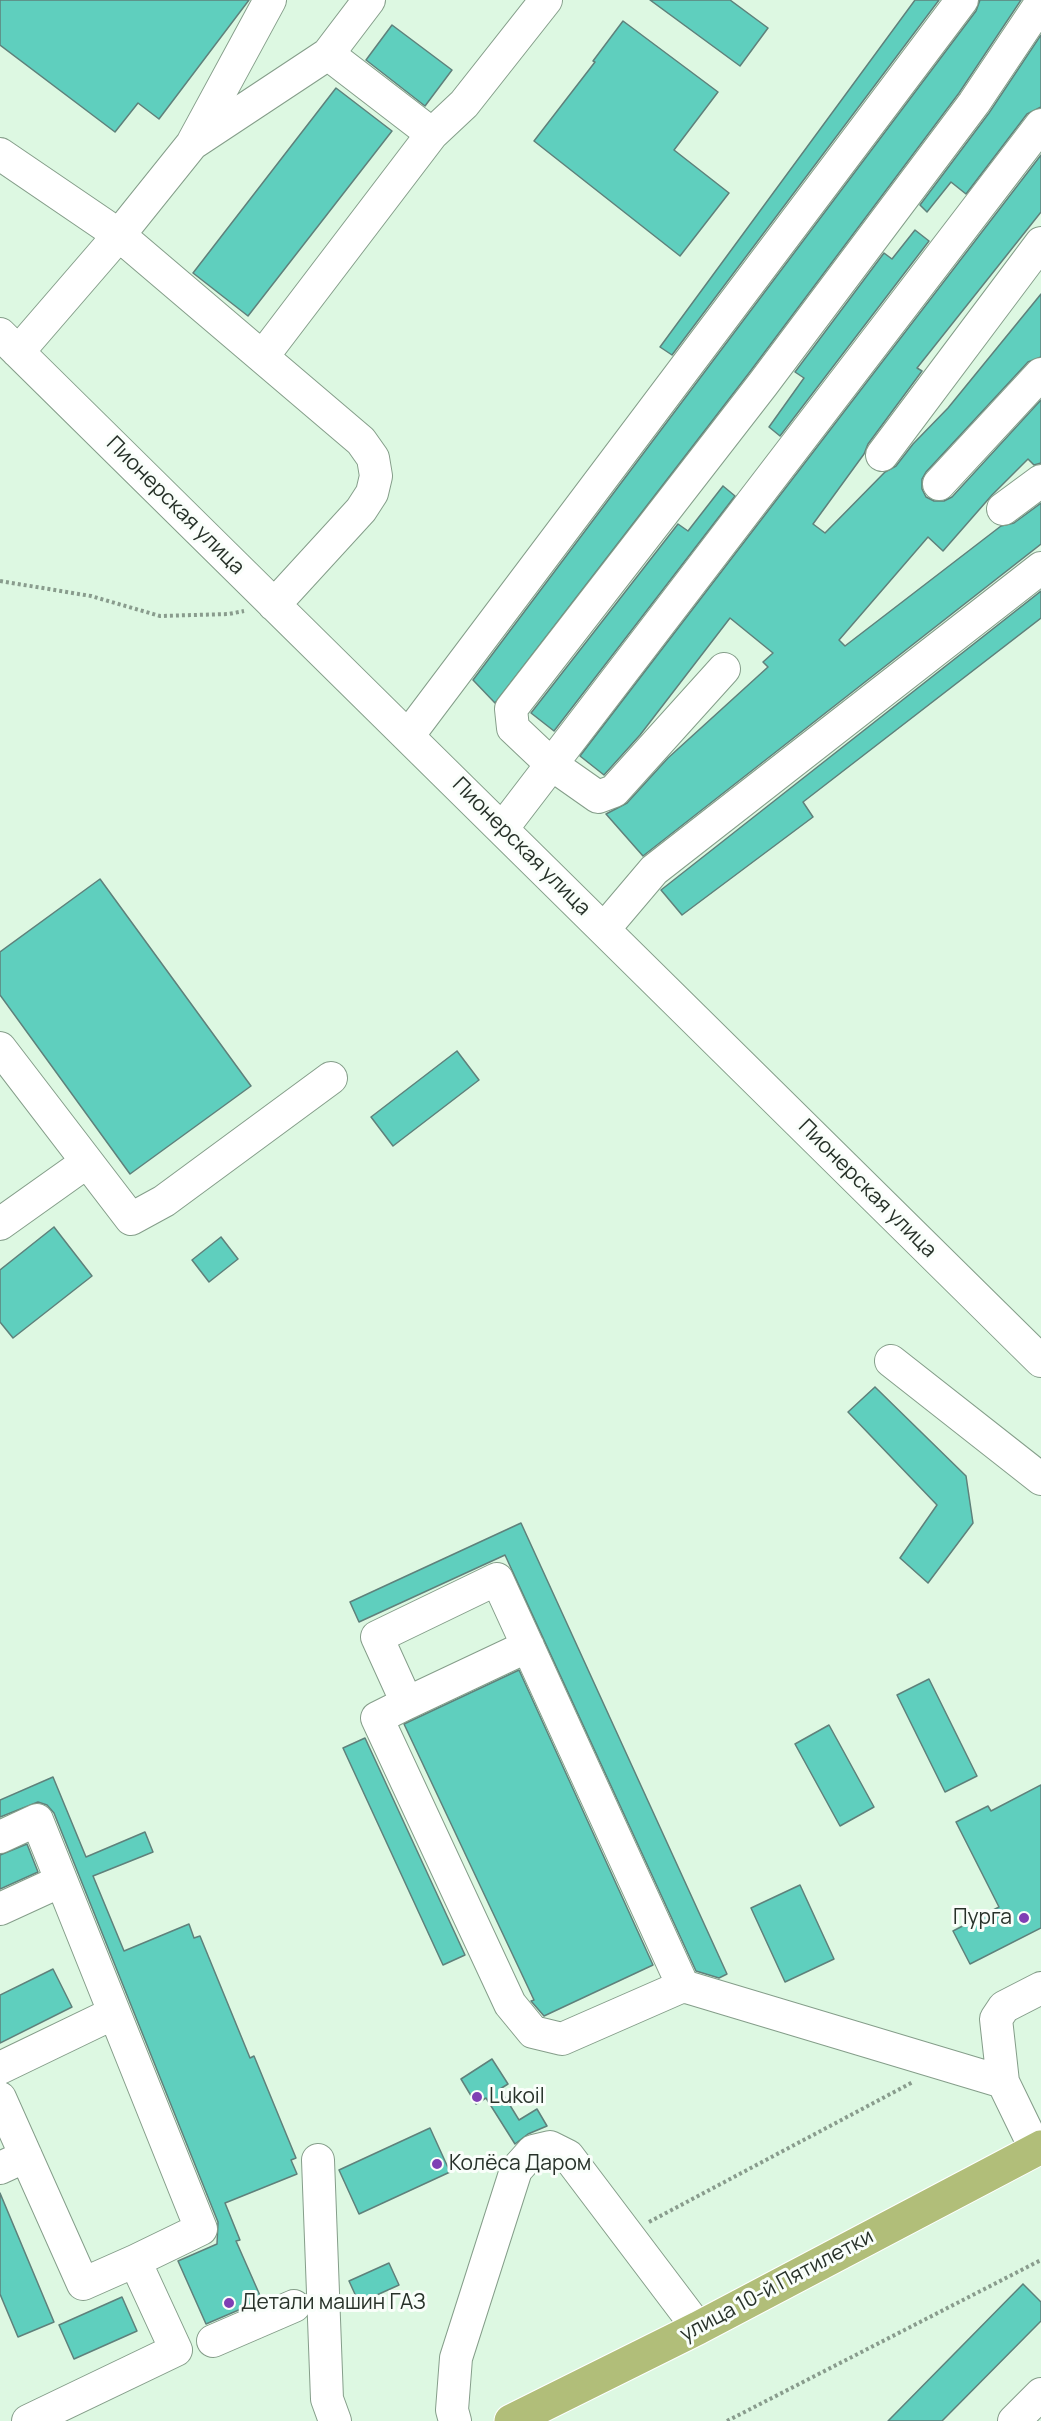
<!DOCTYPE html>
<meta charset="utf-8">
<style>
body{margin:0}
canvas{display:block;background:#ddf8e2}
</style>
<canvas width="1041" height="2421"></canvas>
<script>
const g = document.querySelector('canvas').getContext('2d');
g.lineJoin = 'round';
function paint(path, color) { g.fillStyle = color; g.fill(path, 'evenodd'); }
const poly = rows => new Path2D(rows.map(r => 'M' + r).join(''));
function strokePath(path, color, width, dash) { g.strokeStyle = color; g.lineWidth = width; g.lineCap = dash ? 'butt' : 'round'; g.setLineDash(dash || []); g.stroke(path); }
function write(font, color, halo, rows, align = 'center') {
  g.font = font + ' Manrope,sans-serif'; g.lineWidth = 6; g.setLineDash([]); g.textBaseline = 'middle'; g.strokeStyle = halo; g.fillStyle = color; for (const [text, x, y, turn = 0] of rows) {
    g.save(); g.translate(x, y); g.rotate((+turn || 0) * Math.PI / 180); g.textAlign = isNaN(turn) ? turn : align; if (halo) g.strokeText(text, 0, 0); g.fillText(text, 0, 0); g.restore();
  }
}
const building = poly([
 [0,0,249,0,159,119,138,103,115,132,0,45,0,0],
 [650,0,730,0,768,28,740,66,650,0],
 [915,0,939,0,672,355,660,347,915,0],
 [980,0,1021,0,959,93,749,373,495,703,473,680,976,11,980,0],
 [623,21,718,92,674,150,729,193,680,256,534,141,595,62,593,61,623,21],
 [392,25,452,70,425,106,366,60,392,25],
 [1041,35,1041,107,1027,114,966,194,951,182,927,212,920,205,989,113,1041,35],
 [336,88,392,131,248,316,193,273,336,88],
 [1041,155,1041,212,917,368,922,371,868,444,864,454,813,524,825,533,885,472,896,466,913,444,948,408,1041,294,1041,357,1028,362,926,472,922,479,922,489,926,497,934,501,944,501,952,497,1041,400,1041,463,1034,465,1028,459,992,495,943,551,928,537,839,640,845,646,1001,526,1014,523,1041,503,1041,544,643,856,606,814,627,803,668,758,768,667,763,662,773,653,730,618,640,735,604,775,580,756,1041,155],
 [915,230,929,241,780,436,769,427,804,378,795,372,884,253,892,259,915,230],
 [723,486,735,496,554,731,531,713,678,524,688,531,723,486],
 [1041,591,1041,618,803,802,813,817,682,915,661,890,1041,591],
 [100,879,251,1086,130,1174,0,995,0,952,100,879],
 [457,1051,479,1080,393,1146,371,1117,457,1051],
 [54,1227,92,1276,13,1338,0,1322,0,1270,54,1227],
 [221,1237,238,1259,209,1282,192,1260,221,1237],
 [875,1387,966,1476,973,1523,928,1583,900,1558,937,1505,848,1412,875,1387],
 [521,1523,727,1974,719,1978,696,1971,505,1555,359,1622,350,1602,521,1523],
 [519,1670,653,1965,544,2016,531,2001,534,2000,404,1724,519,1670],
 [929,1679,977,1776,945,1792,897,1695,929,1679],
 [829,1725,874,1807,840,1826,795,1744,829,1725],
 [365,1738,465,1955,443,1965,343,1748,365,1738],
 [53,1777,86,1857,145,1832,153,1852,93,1876,124,1951,189,1924,194,1938,200,1936,250,2058,254,2056,296,2158,291,2160,297,2174,225,2203,240,2240,236,2241,262,2300,206,2324,178,2261,217,2244,218,2222,54,1813,47,1805,38,1802,0,1817,0,1800,53,1777],
 [1041,1785,1041,1928,970,1964,953,1931,999,1907,956,1822,988,1806,991,1811,1041,1785],
 [27,1844,38,1872,0,1889,0,1855,27,1844],
 [800,1885,834,1959,785,1982,751,1908,800,1885],
 [53,1969,72,2007,0,2043,0,1995,53,1969],
 [492,2059,508,2084,500,2089,519,2120,537,2109,547,2126,528,2134,515,2144,486,2098,476,2104,461,2079,492,2059],
 [430,2128,450,2172,359,2214,339,2170,430,2128],
 [0,2193,54,2322,18,2337,0,2294,0,2193],
 [389,2263,399,2285,359,2303,349,2281,389,2263],
 [1023,2284,1041,2302,1041,2321,942,2421,888,2421,1023,2284],
 [122,2297,137,2331,74,2359,59,2325,122,2297]
]);
paint(building, '#5fcfbe');
strokePath(building, '#5f817b', 1.5);
const minor = poly([
 [432,134,464,104,546,0],
 [193,142,270,0],
 [0,154,119,235,192,144,328,54,369,0],
 [0,334,1041,1361],
 [18,352,119,235,361,441,373,458,376,476,372,493,361,510,274,605],
 [263,356,432,134,328,54],
 [882,455,1041,243],
 [939,484,1041,374],
 [1003,509,1041,481],
 [724,669,614,791,598,797,551,764,513,728,511,709,763,384,974,103,1041,3],
 [408,736,962,0],
 [502,829,1041,125],
 [604,929,654,870,1041,568],
 [0,1048,131,1219,164,1201,331,1078],
 [0,1224,87,1162],
 [891,1361,1041,1479],
 [407,1703,528,1646],
 [0,1837,37,1820,201,2229,135,2261,176,2350,28,2421],
 [0,1909,61,1881],
 [683,1986,497,1579,377,1637,407,1703,377,1718,510,2004,533,2032,562,2039,683,1986,1003,2082],
 [0,2068,114,2013],
 [0,2098,83,2284,135,2261],
 [1036,2150,1003,2082,996,2019,1004,2007,1041,1988],
 [318,2160,327,2399,335,2421],
 [0,2168,26,2156],
 [213,2341,294,2306],
 [455,2421,452,2410,456,2358,516,2170,533,2151,550,2147,568,2156,698,2328],
 [1014,2421,1041,2394]
]);
const major = poly([
 [511,2421,698,2328,1041,2147]
]);
strokePath(minor, '#859e8a', 34);
strokePath(major, '#fff', 35);
strokePath(poly([
 [0,581,91,596,160,616,229,614,244,611],
 [649,2222,913,2082],
 [727,2421,1041,2260]
]), '#899c8d', 4, [3, 3]);
strokePath(minor, '#fff', 32);
strokePath(major, '#b1be79', 33);
for (const [x, y, r, color] of [
 [1024,1918,6,"#7f3fb4"],
 [477,2097,6,"#7f3fb4"],
 [437,2164,6,"#7f3fb4"],
 [229,2303,6,"#7f3fb4"]
]) { const dot = new Path2D(); dot.arc(x, y, r, 0, 2 * Math.PI); g.fillStyle = color; g.fill(dot); strokePath(dot, '#f9fefa', 2); }
write('21px', '#28322a', '#f9fefa', [
 ["Пионерская улица",175,506,45],
 ["Пионерская улица",521,847,45],
 ["Пионерская улица",867,1189,45],
 ["улица 10-й Пятилетки",777,2286,-28]
]);
write('21px', '#28322a', '#f9fefa', [
 ["Пурга",1012,1918,"right"],
 ["Lukoil",489,2097],
 ["Колёса Даром",449,2164],
 ["Детали машин ГАЗ",241,2303]
], 'left');
</script>
